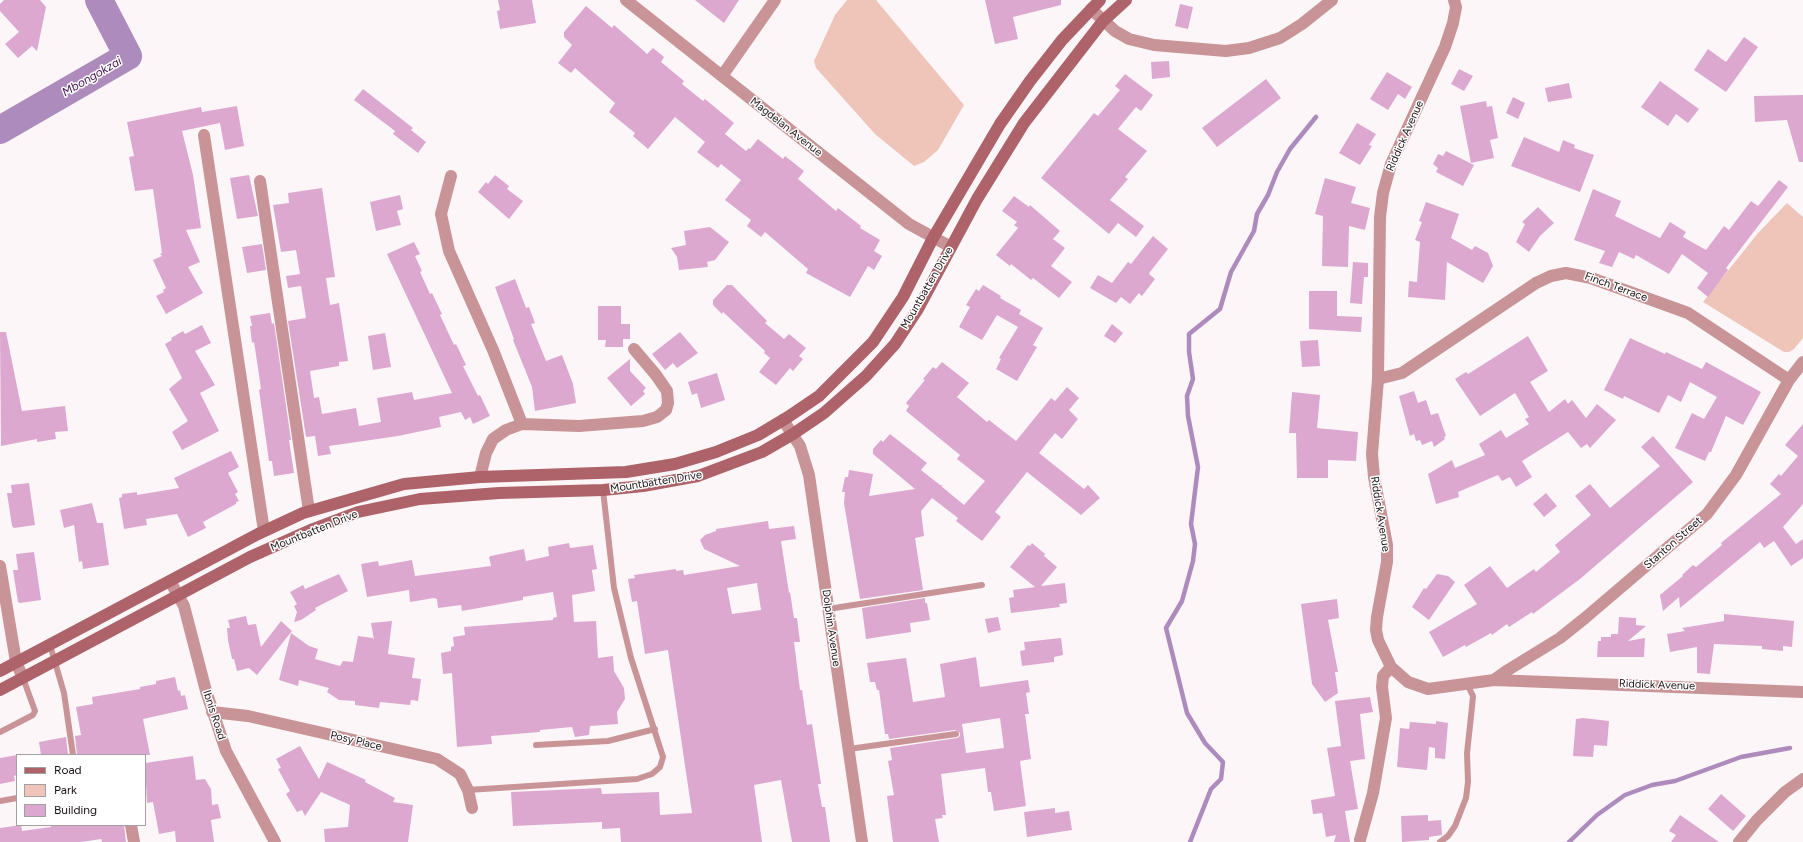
<!DOCTYPE html>
<style>
body{margin:0}
#map{position:relative;width:1803px;height:842px;overflow:hidden;background:#fcf6f8;font-family:Figtree,sans-serif}
canvas{display:block}
.legend{position:absolute;left:16px;top:754px;width:130px;height:72px;box-sizing:border-box;background:#fff;border:1px solid #a4a0a1;margin:0;padding:5px 7px;list-style:none;font-size:12px;color:#1b1114}
.legend li{display:flex;align-items:center;gap:8px;height:20px}
.legend b{width:20px;border:1px solid #a4a0a1}
</style>
<div id="map">
<canvas width="1803" height="842"></canvas>
<ul class="legend">
<li><b style="height:5px;background:#ad6369"></b>Road</li>
<li><b style="height:11px;background:#efc5b9"></b>Park</li>
<li><b style="height:11px;background:#dca8d0"></b>Building</li>
</ul>
</div>
<script>
const g = document.querySelector('canvas').getContext('2d');
g.lineJoin = 'round';
function paint(path, color) { g.fillStyle = color; g.fill(path, 'evenodd'); }
const poly = rows => new Path2D(rows.map(r => 'M' + r).join(''));
function strokePath(path, color, width, dash) { g.strokeStyle = color; g.lineWidth = width; g.lineCap = dash ? 'butt' : 'round'; g.setLineDash(dash || []); g.stroke(path); }
function write(font, color, halo, rows, align = 'center') {
  g.font = font + ' Figtree,sans-serif'; g.lineWidth = 3; g.setLineDash([]); g.textBaseline = 'middle'; g.strokeStyle = halo; g.fillStyle = color; for (const [text, x, y, turn = 0] of rows) {
    g.save(); g.translate(x, y); g.rotate((+turn || 0) * Math.PI / 180); g.textAlign = isNaN(turn) ? turn : align; if (halo) g.strokeText(text, 0, 0); g.fillText(text, 0, 0); g.restore();
  }
}
paint(poly([
 [847,0,876,0,964,105,938,150,924,162,914,166,875,134,816,68,814,61,835,15],
 [1787,203,1803,217,1803,338,1794,349,1789,352,1784,352,1703,302,1758,233]
]), '#efc5b9');
strokePath(poly([
 [1190,842,1211,789,1221,779,1223,762,1205,743,1187,713,1166,628,1182,601,1193,561,1195,544,1191,524,1198,467,1188,416,1187,396,1193,379,1189,352,1189,334,1220,309,1231,272,1254,231,1257,214,1268,195,1277,172,1290,149,1316,117],
 [1569,842,1597,815,1625,795,1652,785,1675,781,1741,757,1790,748]
]), '#ad8bbc', 4.5);
strokePath(poly([
 [0,130,128,56,99,0]
]), '#ad8bbc', 28);
paint(poly([
 [4,0,40,0,46,7,37,51,32,46,18,58,5,44,19,32,0,11,0,4],
 [498,0,532,0,536,23,500,29,497,11,500,10],
 [695,0,739,0,724,23],
 [985,0,1061,0,1061,5,1013,17,1018,39,995,44],
 [1180,4,1193,7,1188,29,1175,26],
 [586,6,612,28,614,25,645,52,647,54,653,48,664,57,661,62,684,81,682,84,703,101,705,99,734,123,725,134,746,151,749,148,750,149,758,139,783,159,785,156,804,171,798,179,836,211,838,208,861,226,860,228,880,240,874,251,882,256,874,270,868,266,850,297,806,273,808,269,765,232,761,237,747,226,751,220,725,200,741,180,721,164,718,168,697,152,705,142,675,117,648,149,633,136,635,133,609,112,615,103,575,68,571,73,558,63,572,45,564,37,564,32],
 [1744,37,1758,47,1726,92,1694,70,1708,49,1726,62],
 [1169,61,1170,77,1152,79,1151,62],
 [1459,69,1473,76,1464,91,1451,84],
 [1387,72,1412,87,1405,99,1398,94,1388,110,1370,99],
 [1125,74,1153,95,1141,111,1136,107,1118,129,1147,151,1125,177,1128,179,1110,200,1144,226,1136,237,1118,223,1109,234,1041,178,1094,113,1098,116,1120,90,1115,86],
 [1266,79,1281,98,1217,147,1202,128],
 [1660,81,1699,109,1688,123,1676,114,1668,126,1641,107],
 [1569,83,1572,98,1548,102,1545,88],
 [363,89,413,128,411,130,426,142,418,153,393,134,395,131,354,100],
 [1803,95,1803,162,1799,162,1787,120,1755,122,1754,96],
 [1513,97,1525,103,1518,119,1506,113],
 [1486,101,1487,107,1492,106,1498,138,1490,140,1494,158,1471,163,1460,106],
 [237,106,244,146,225,150,220,123,182,131,193,175,201,228,186,230,200,262,188,267,203,293,166,314,156,296,164,292,163,290,166,288,153,260,162,256,160,254,162,253,153,189,135,191,129,157,134,156,127,122,201,107,202,112],
 [1357,123,1376,134,1369,145,1372,146,1360,165,1339,153],
 [1524,137,1559,152,1563,140,1575,145,1574,148,1594,155,1580,192,1511,166],
 [1446,151,1474,165,1463,186,1436,172,1438,168,1433,164,1438,154,1443,156],
 [249,175,258,216,237,219,230,178],
 [495,175,509,186,507,189,523,201,509,219,478,192,486,182,488,184],
 [1325,178,1356,187,1351,203,1370,208,1365,230,1349,226,1348,267,1322,266,1323,216,1315,214],
 [1779,180,1788,187,1726,268,1728,270,1708,297,1697,288,1708,273,1682,254,1669,274,1636,255,1634,259,1619,252,1612,267,1599,263,1605,251,1574,240,1593,189,1621,201,1615,216,1660,238,1670,222,1686,232,1683,237,1706,250,1724,226,1729,230,1751,201,1758,206],
 [322,188,335,277,326,278,330,305,339,303,348,361,339,362,339,366,310,371,314,398,319,397,322,414,356,408,359,426,381,422,377,398,412,392,414,400,452,393,387,254,414,242,420,254,415,256,422,271,420,272,430,294,432,293,442,314,440,315,454,345,456,344,466,365,463,366,478,396,480,395,490,416,473,424,470,417,465,420,461,412,439,417,441,427,398,436,329,446,331,454,318,456,315,436,306,437,288,321,306,318,301,286,288,288,286,276,300,274,296,250,281,252,273,205,289,203,288,193],
 [400,195,403,209,397,211,401,225,376,231,370,202],
 [1014,196,1029,207,1030,205,1060,231,1053,239,1065,248,1051,266,1072,282,1059,298,1033,278,1031,280,1011,264,1010,266,996,255,1018,228,1014,225,1017,222,1002,211],
 [1426,202,1459,214,1451,238,1472,250,1475,246,1488,253,1493,266,1483,283,1447,262,1445,300,1408,297,1409,281,1417,282,1420,242,1415,240,1422,222,1419,221],
 [1538,207,1554,223,1540,236,1529,252,1516,242,1525,224,1522,222],
 [710,227,729,242,715,260,707,262,708,267,679,270,677,257,671,248,686,245,684,231],
 [1153,236,1168,249,1150,272,1149,274,1155,279,1142,296,1139,293,1130,304,1121,297,1116,303,1090,288,1098,275,1112,283,1128,262,1131,264],
 [262,244,266,270,247,273,242,247],
 [1353,262,1368,263,1368,277,1364,277,1362,304,1350,303],
 [515,279,526,308,529,307,535,323,531,324,546,361,562,355,573,384,576,403,535,411,532,387,513,340,514,339,495,287],
 [727,285,732,285,767,321,765,323,784,339,789,334,806,348,799,356,803,359,793,371,790,368,776,385,759,372,770,358,764,353,765,351,723,312,722,314,713,305,713,300],
 [983,285,1001,296,1000,298,1021,310,1019,314,1043,328,1033,345,1037,347,1017,381,996,369,1001,359,999,358,1018,327,997,315,982,340,959,327,970,307,966,305,976,289,979,291],
 [1309,291,1337,291,1337,316,1362,317,1361,332,1309,329],
 [598,306,621,306,621,324,630,324,630,339,623,339,623,347,605,347,606,340,598,340],
 [270,313,272,324,274,323,291,440,289,440,294,473,274,476,272,461,269,461,259,390,261,389,258,368,254,342,252,343,250,326,252,326,250,316],
 [1112,324,1123,333,1115,343,1104,336],
 [202,325,211,343,195,351,215,385,200,393,219,431,182,450,172,432,188,421,169,389,182,378,165,344,172,340,171,338,183,331,185,334],
 [0,332,6,332,22,411,65,406,68,431,55,432,56,439,37,442,37,439,1,446],
 [680,332,698,353,677,368,673,363,665,370,652,354],
 [385,333,391,367,373,370,368,336],
 [1528,336,1548,371,1530,382,1549,412,1565,399,1568,404,1572,400,1586,418,1597,404,1616,420,1590,448,1587,444,1581,448,1568,432,1522,461,1532,477,1516,487,1510,477,1502,481,1498,475,1458,492,1459,497,1436,504,1428,474,1452,460,1455,468,1485,455,1479,444,1501,430,1506,438,1529,424,1525,419,1529,417,1515,393,1480,416,1455,379,1466,372,1468,374],
 [1630,338,1665,354,1666,352,1702,369,1706,362,1761,392,1743,425,1726,416,1711,452,1709,452,1705,461,1675,448,1692,413,1704,419,1717,397,1690,382,1681,402,1668,395,1659,413,1624,396,1623,399,1604,390],
 [1318,340,1320,366,1302,367,1300,341],
 [630,359,630,371,646,388,643,391,645,394,631,406,607,378],
 [942,362,969,383,957,397,987,422,989,420,1016,441,1051,398,1055,401,1067,387,1079,398,1069,410,1078,419,1062,439,1055,433,1039,453,1084,489,1088,485,1100,498,1081,515,1027,472,995,512,1001,517,982,541,956,521,958,518,932,498,921,511,924,536,915,538,923,590,860,599,844,503,845,492,842,492,845,477,848,477,849,470,873,474,869,496,915,489,873,454,873,449,881,440,883,442,890,434,927,463,921,470,940,485,943,485,941,486,964,505,985,481,957,459,960,455,906,411,909,406,906,403,925,380,923,379,933,367,936,369],
 [717,373,725,400,701,408,697,393,692,395,688,382],
 [1414,391,1418,403,1426,400,1431,415,1438,413,1446,436,1444,437,1445,439,1434,447,1432,441,1422,445,1420,440,1416,441,1414,434,1410,436,1399,396],
 [1292,392,1320,395,1317,428,1358,432,1356,461,1328,460,1328,478,1297,478,1296,433,1289,433],
 [1803,424,1803,504,1783,527,1796,544,1803,539,1803,558,1791,566,1774,541,1764,548,1760,542,1680,608,1679,597,1663,611,1660,595,1683,576,1682,575,1693,565,1696,567,1722,545,1721,543,1781,494,1770,484,1779,474,1781,476,1798,456,1785,445],
 [1653,436,1693,482,1580,579,1533,614,1532,612,1529,614,1509,627,1507,624,1492,635,1491,633,1466,647,1465,645,1443,657,1429,632,1477,604,1464,585,1490,566,1507,588,1534,569,1536,572,1560,552,1555,545,1591,515,1575,496,1590,484,1610,508,1660,466,1641,447],
 [231,451,239,467,228,473,238,492,235,494,239,501,236,502,236,504,203,522,206,528,188,537,177,514,146,519,147,525,124,529,119,498,122,497,122,494,137,492,137,495,179,488,174,478],
 [29,483,35,525,14,528,12,526,7,493,12,493,11,485],
 [1546,493,1557,506,1544,517,1533,504],
 [92,503,97,523,103,523,109,565,83,569,82,561,79,562,74,525,64,528,60,510],
 [768,521,769,529,794,526,796,539,781,541,789,593,790,592,794,618,797,618,800,642,794,642,800,690,802,690,807,725,812,724,821,784,818,784,822,807,825,807,830,842,792,842,781,780,754,785,762,842,621,842,620,828,602,829,602,822,513,826,511,792,601,788,602,794,659,792,660,815,692,813,668,650,645,654,637,601,632,602,628,579,635,578,634,575,676,569,676,571,683,570,684,575,740,566,704,549,700,540,705,535,716,531,716,529],
 [757,583,761,610,732,614,727,588],
 [569,543,570,548,593,545,597,569,592,570,595,591,572,595,574,622,596,621,598,658,613,656,614,671,624,688,625,699,617,712,618,724,590,726,589,735,575,737,572,727,540,730,540,732,491,736,492,744,457,747,452,673,443,674,441,653,451,651,451,647,454,646,453,637,465,635,464,627,553,620,553,618,557,617,553,592,523,597,523,600,462,611,461,605,438,608,437,599,434,598,410,602,409,590,367,597,361,564,378,561,379,566,412,560,415,576,491,566,489,557,491,556,524,549,526,561,549,556,548,547],
 [1032,543,1045,554,1044,556,1057,567,1041,586,1065,583,1067,603,1059,604,1060,607,1011,613,1009,598,1014,597,1013,590,1035,587,1010,567,1028,545,1030,546],
 [34,552,41,600,20,603,18,602,13,570,18,570,16,554],
 [339,574,348,591,315,608,316,610,301,620,294,622,297,612,294,606,297,604,290,592,303,585,305,589],
 [1437,574,1448,576,1455,582,1429,620,1412,607,1424,588,1426,589],
 [925,598,925,603,927,603,930,620,910,623,911,632,866,639,862,608],
 [1337,599,1339,618,1328,620,1338,672,1335,672,1338,693,1325,702,1312,684,1301,604],
 [1724,614,1794,621,1792,647,1783,646,1783,651,1762,649,1762,646,1714,644,1710,674,1697,673,1697,647,1670,652,1667,634,1685,631,1682,628,1724,621],
 [246,616,248,625,256,624,261,647,281,621,292,631,257,675,249,668,237,671,234,659,232,659,228,640,227,628,230,628,228,620],
 [998,617,1001,630,988,633,985,619],
 [1619,617,1636,618,1636,625,1646,626,1628,641,1645,638,1644,657,1597,657,1598,641,1601,641,1601,637,1611,637,1611,634,1618,634],
 [392,621,388,654,415,658,412,678,421,679,418,701,411,700,410,705,380,702,379,708,355,705,355,701,339,700,327,692,329,688,299,680,298,686,279,680,291,633,309,646,318,649,315,659,340,666,343,661,353,662,358,636,373,638,374,640,371,623],
 [1061,638,1063,655,1054,657,1054,662,1022,666,1020,651,1025,650,1024,642],
 [976,657,980,687,1028,680,1030,692,1026,693,1029,714,1025,714,1031,759,1020,761,1026,806,994,811,991,792,988,792,985,768,941,774,946,815,942,815,943,818,935,819,939,842,893,842,887,796,894,795,888,761,892,760,890,748,957,738,960,736,960,733,955,730,889,739,888,734,885,734,879,690,877,690,875,682,870,682,867,663,906,658,913,702,945,697,940,664],
 [1000,718,1004,748,966,753,962,724],
 [175,677,178,691,180,690,181,696,185,695,188,709,143,719,150,755,77,755,75,736,81,735,76,707,93,704,92,697,140,689,140,687,156,684,156,681],
 [1370,697,1373,712,1360,714,1365,759,1350,761,1358,809,1345,811,1350,842,1334,842,1336,835,1326,837,1322,813,1313,814,1311,800,1335,796,1327,748,1341,746,1335,701],
 [1583,718,1609,721,1607,746,1594,745,1593,757,1573,756,1576,719],
 [1436,721,1448,723,1445,759,1435,758,1435,748,1429,747,1427,770,1397,767,1400,728,1409,729,1410,722,1436,724],
 [66,737,68,755,41,755,39,742],
 [300,746,319,779,327,762,366,780,365,782,395,798,393,802,413,805,408,842,325,842,324,829,348,827,350,805,321,792,305,816,302,810,297,812,286,794,290,791,278,769,281,768,276,759],
 [17,755,17,775,14,776,15,781,0,784,0,758],
 [193,756,196,780,205,779,211,789,212,805,218,804,221,818,211,820,214,842,176,842,175,831,159,834,153,802,147,803,145,763],
 [1721,794,1746,816,1733,831,1708,809],
 [1055,808,1055,813,1069,811,1072,830,1027,837,1024,812],
 [1428,815,1428,821,1441,820,1442,835,1429,837,1429,840,1402,842,1401,816],
 [1680,815,1719,842,1671,842,1676,835,1669,831],
 [21,825,22,831,51,827,51,825,124,825,126,842,102,842,101,839,81,842,0,842,0,828]
]), '#dca8d0');
strokePath(poly([
 [828,609,982,585],
 [50,645,64,693,73,755],
 [0,732,33,715,35,711,23,678],
 [536,745,608,741,655,729],
 [849,749,956,734],
 [468,790,637,779,652,774,660,767,663,757,631,658,614,588,603,490],
 [0,801,17,798],
 [1440,842,1448,836,1455,826,1466,798,1468,782,1467,753,1472,707,1473,696,1467,684]
]), '#c89497', 6);
strokePath(poly([
 [626,0,909,224,951,247],
 [1454,0,1456,7,1453,23,1445,47,1391,164,1383,193,1380,217,1378,379,1372,454,1374,477,1387,545,1387,562,1377,617,1376,630,1378,640,1391,667,1408,682,1428,689,1494,680,1803,692],
 [1091,9,1115,31,1129,39,1154,45,1226,51,1249,48,1280,38,1302,24,1332,0],
 [722,76,775,0],
 [204,135,264,531],
 [451,176,441,214,449,251,493,350,522,424],
 [260,181,309,511],
 [1378,379,1402,373,1536,283,1551,276,1566,273,1591,278,1688,313,1789,380],
 [783,420,800,446,809,475,862,842],
 [480,477,486,453,493,439,506,430,522,424,579,426,643,421,657,417,666,410,668,403,667,391,656,375,634,349],
 [0,566,16,662,23,678],
 [170,581,184,606,206,691,226,751,275,842],
 [1494,680,1508,670,1560,638,1585,618,1707,514,1736,475,1789,380,1803,362],
 [212,712,248,716,437,759,460,774,468,790,472,808],
 [131,825,134,842],
 [1360,840,1373,793,1386,718,1382,687,1383,676,1391,667],
 [1739,842,1757,820,1785,792,1803,779]
]), '#c89497', 12);
strokePath(poly([
 [0,671,258,534,303,513,404,484,480,477,626,472,675,464,716,452,758,435,788,417,819,396,873,342,903,297,933,238,1000,124,1030,81,1062,40,1100,0],
 [0,690,250,557,313,529,358,512,420,499,499,493,603,490,643,486,698,476,762,452,793,434,824,413,866,376,895,344,918,309,977,199,1024,123,1103,21,1126,0]
]), '#ad6369', 12);
write('11px', '#1b1114', '#fff', [
 ["Magdelan Avenue",786,127,38],
 ["Riddick Avenue",1405,136,-66],
 ["Finch Terrace",1616,287,20],
 ["Mountbatten Drive",927,288,-60],
 ["Mountbatten Drive",656,482,-9],
 ["Riddick Avenue",1380,514,81],
 ["Mountbatten Drive",314,531,-22],
 ["Stanton Street",1673,543,-41],
 ["Dolphin Avenue",831,628,82],
 ["Riddick Avenue",1657,685,2],
 ["Ibnis Road",214,715,72],
 ["Posy Place",356,741,13]
]);
write('italic 12px', '#3e124f', '#fff', [
 ["Mbongokzai",92,77,-30]
]);
</script>
